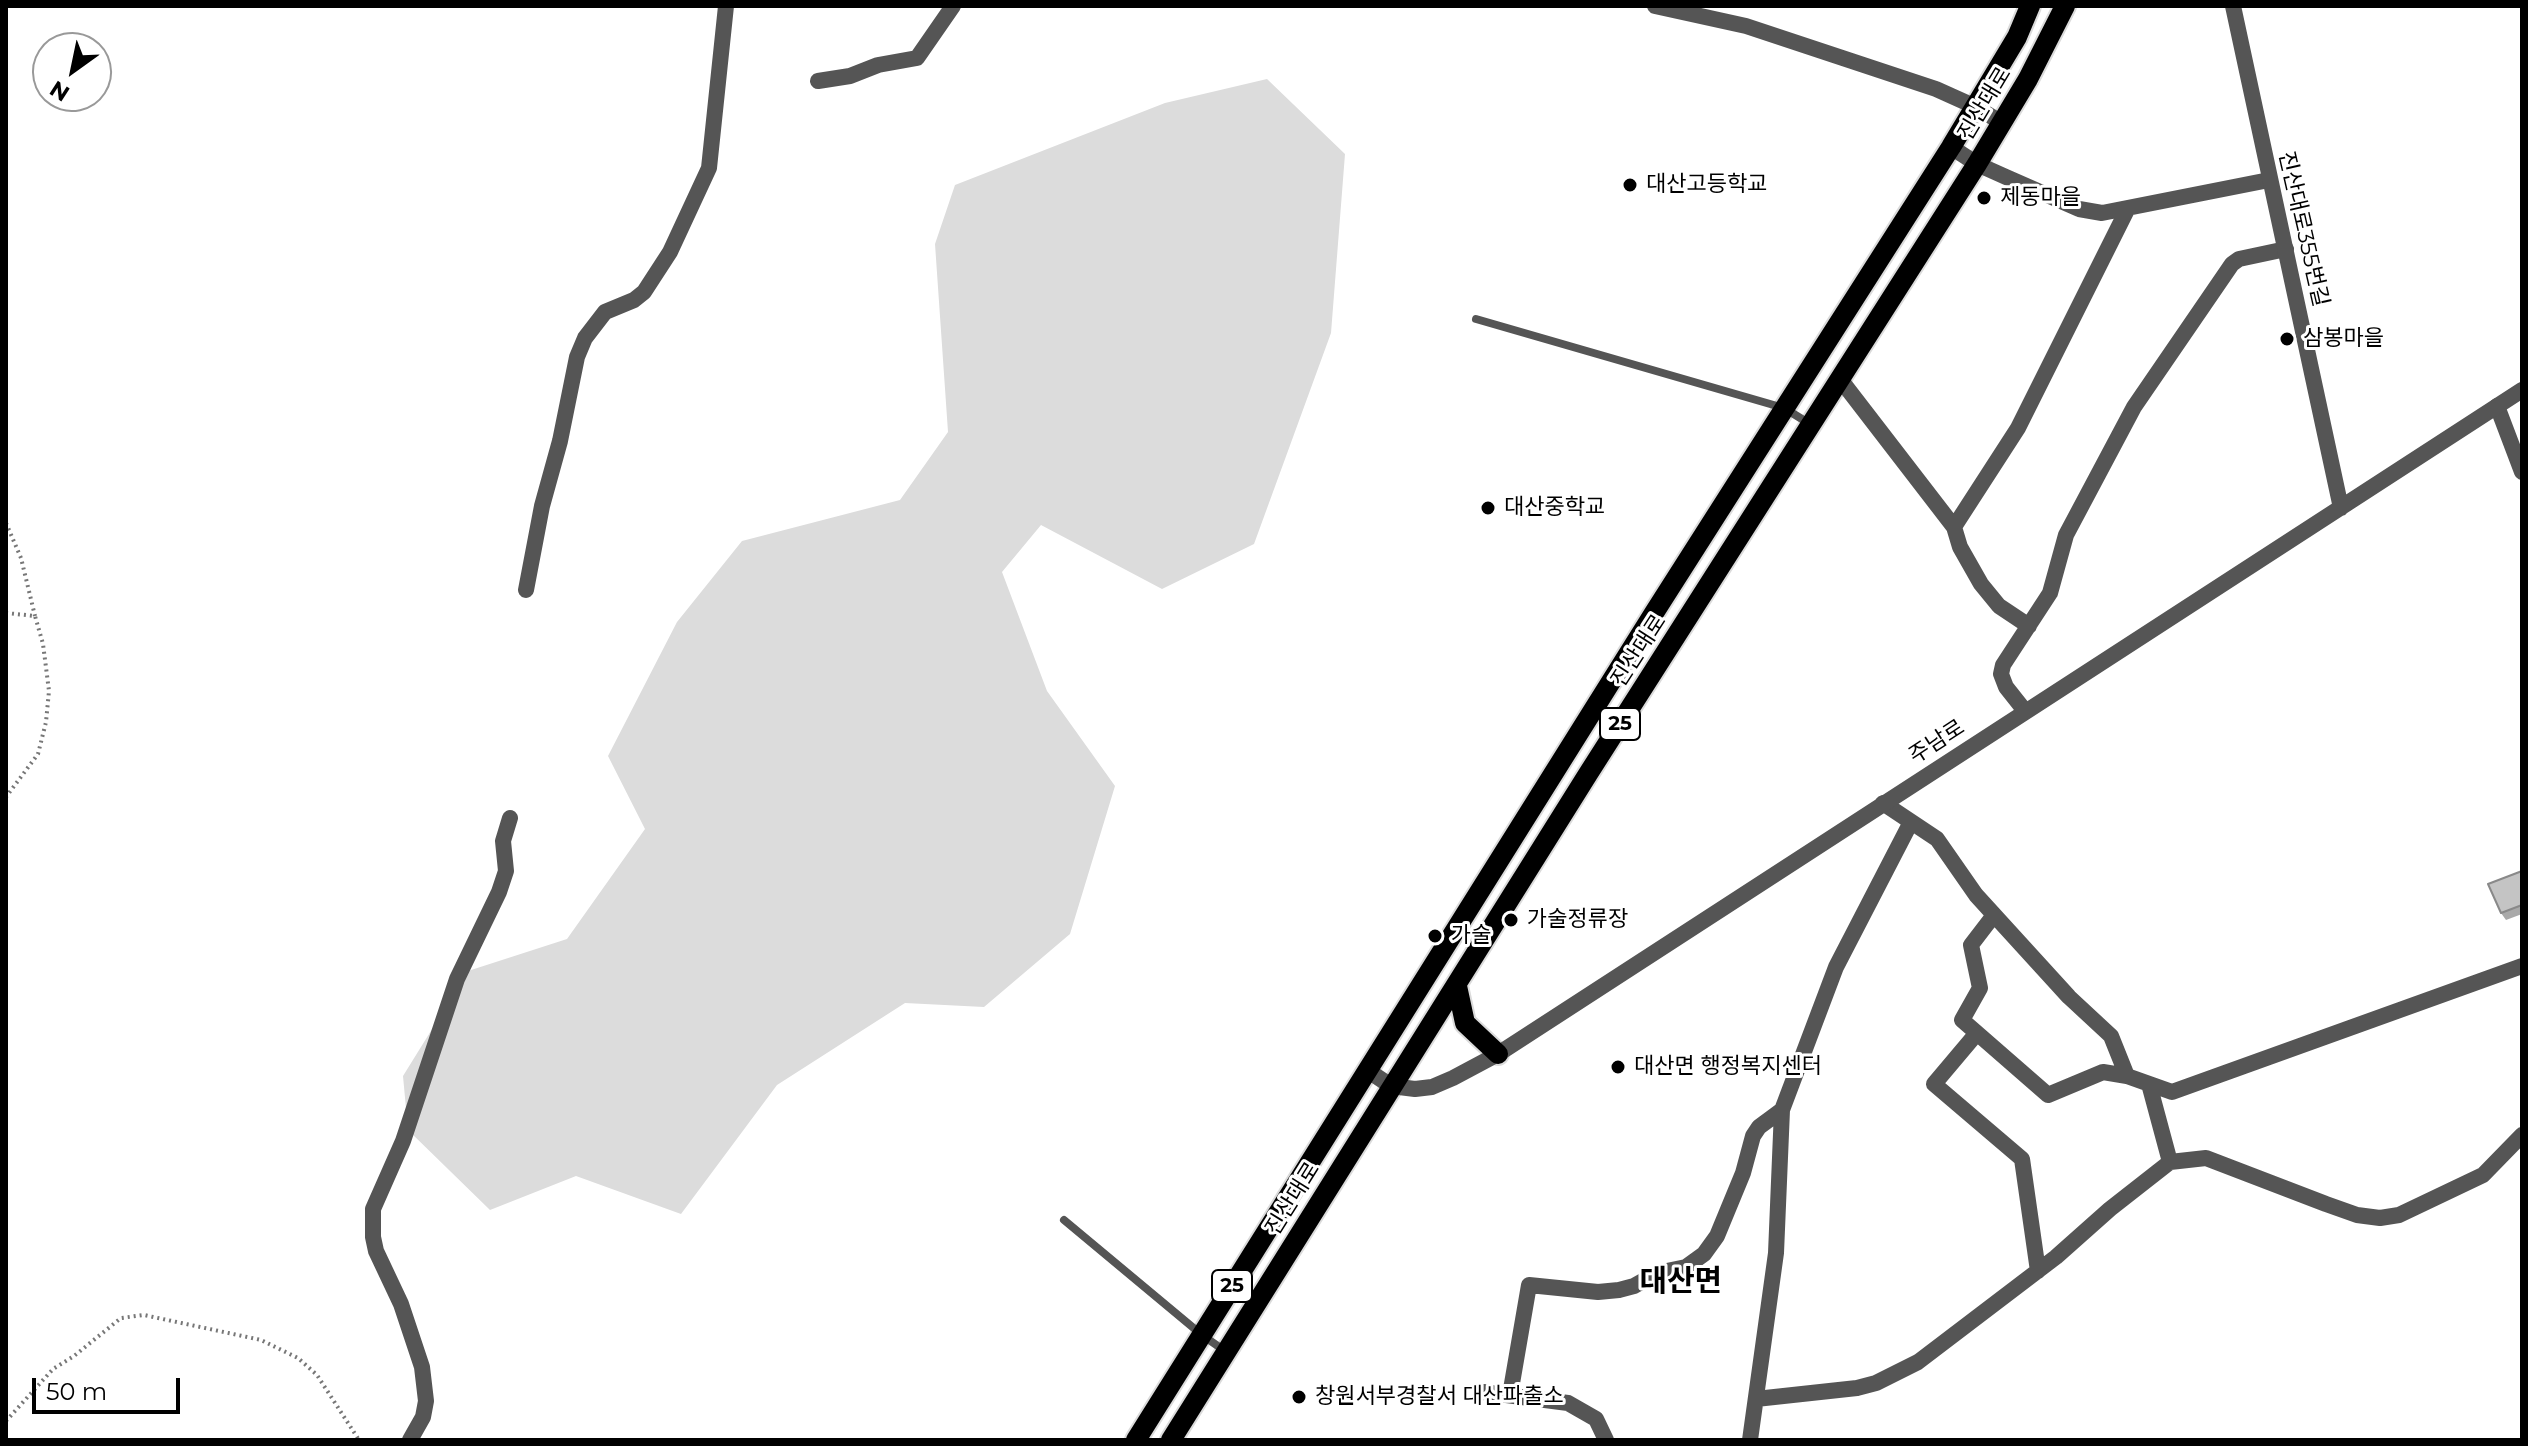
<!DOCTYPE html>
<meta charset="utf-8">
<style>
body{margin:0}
#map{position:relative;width:2528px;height:1446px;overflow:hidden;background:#fff;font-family:Montserrat,sans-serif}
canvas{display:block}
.frame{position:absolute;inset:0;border:8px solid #000;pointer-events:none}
.north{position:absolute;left:32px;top:32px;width:80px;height:80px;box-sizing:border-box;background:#fff;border:2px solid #999;border-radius:50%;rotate:213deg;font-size:22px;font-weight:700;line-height:32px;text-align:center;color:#000}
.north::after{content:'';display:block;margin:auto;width:28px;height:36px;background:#000;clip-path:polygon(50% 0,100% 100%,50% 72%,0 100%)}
.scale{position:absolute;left:32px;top:1378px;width:148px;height:36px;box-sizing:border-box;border:4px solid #000;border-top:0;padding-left:10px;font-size:24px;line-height:28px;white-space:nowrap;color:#000;-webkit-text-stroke:6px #fff;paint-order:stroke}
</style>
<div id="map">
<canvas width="2528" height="1446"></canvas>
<div class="frame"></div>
<div class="north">N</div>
<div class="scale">50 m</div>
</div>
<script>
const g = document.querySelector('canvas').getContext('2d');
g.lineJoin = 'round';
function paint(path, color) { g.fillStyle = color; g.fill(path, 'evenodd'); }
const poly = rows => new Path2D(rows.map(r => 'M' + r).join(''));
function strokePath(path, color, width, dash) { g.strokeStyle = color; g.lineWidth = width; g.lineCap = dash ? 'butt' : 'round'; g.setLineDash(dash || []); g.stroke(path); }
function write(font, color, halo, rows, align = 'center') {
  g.font = font + ' Montserrat,"Noto Sans KR",sans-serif'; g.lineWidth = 6; g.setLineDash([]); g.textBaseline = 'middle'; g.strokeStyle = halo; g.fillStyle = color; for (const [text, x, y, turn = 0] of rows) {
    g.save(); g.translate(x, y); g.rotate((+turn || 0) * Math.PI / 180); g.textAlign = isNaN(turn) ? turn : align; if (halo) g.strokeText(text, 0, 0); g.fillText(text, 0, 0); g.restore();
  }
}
paint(poly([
 [1267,79,1345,154,1331,333,1254,544,1162,589,1041,525,1002,572,1047,691,1115,786,1070,934,984,1007,905,1003,777,1085,681,1214,576,1176,490,1210,408,1130,403,1076,468,971,567,939,645,829,608,756,677,622,742,541,900,500,948,432,935,244,955,185,1165,103]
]), '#dcdcdc');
const primary = poly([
 [1457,986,1465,1023,1498,1054],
 [1136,1440,1654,613,1951,147,2017,37,2030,6],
 [1171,1440,1588,774,1977,164,2028,79,2065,6]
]);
strokePath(primary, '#dbdbdb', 24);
strokePath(poly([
 [6,523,21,558,35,616],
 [6,613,35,616,43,644,49,691,46,722,38,754,6,797],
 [6,1421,53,1369,74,1356,121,1318,144,1315,261,1340,298,1358,317,1375,359,1440]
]), '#777', 4, [2, 4]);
strokePath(poly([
 [1476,319,1784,408,1810,424],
 [1064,1220,1202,1335,1225,1351]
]), '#555', 8);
strokePath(poly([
 [1655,6,1746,26,1936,89,1976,107,2002,123],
 [818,81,850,76,878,65,917,58,953,6],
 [1951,147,1977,164,2006,177,2079,209,2102,213,2269,180],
 [1840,379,1954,527],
 [2497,406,2522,472],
 [526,590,542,506,560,441,577,357,585,338,605,312,634,300,644,292,670,252,709,168,726,6],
 [2029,626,1999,606,1981,584,1960,547,1954,527,2018,428,2128,208],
 [2025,711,2006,687,2001,674,2003,665,2050,593,2066,535,2134,407,2232,264,2239,259,2286,249],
 [1883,803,1937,839,1976,895,2069,997,2111,1036,2127,1076,2172,1092,2522,966],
 [1994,915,1971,945,1980,988,1962,1020,2048,1095,2103,1072,2127,1076],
 [1977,1033,1934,1084,2022,1159,2038,1271],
 [2149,1084,2170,1162],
 [1483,1392,1568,1403,1596,1419,1606,1440],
 [1510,1395,1529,1285,1598,1292,1619,1290,1634,1286,1657,1273,1686,1267,1704,1254,1717,1236,1743,1173,1753,1136,1759,1127,1782,1110],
 [1756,1399,1857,1388,1876,1383,1918,1362,2056,1257,2110,1209,2170,1162,2206,1158,2326,1204,2357,1215,2380,1218,2399,1215,2483,1175,2522,1135],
 [410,1440,423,1417,426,1401,422,1367,401,1304,376,1251,373,1237,373,1209,403,1141,457,979,499,892,506,871,503,841,510,818],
 [1750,1440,1776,1253,1782,1110,1836,967,1911,822]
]), '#555', 16);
strokePath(poly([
 [2233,6,2341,508],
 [1367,1070,1391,1086,1415,1089,1432,1087,1453,1078,1498,1054,2522,390]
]), '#555', 16);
strokePath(primary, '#000', 20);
paint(poly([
 [2522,871,2522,914,2506,920,2501,913]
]), '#a9a9a9');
const building = poly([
 [2522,871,2522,905,2501,913,2488,884,2522,871]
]);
paint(building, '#c4c4c4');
strokePath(building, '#898989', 2);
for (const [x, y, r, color] of [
 [1630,185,8,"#000"],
 [1984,198,8,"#000"],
 [2287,339,8,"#000"],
 [1488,508,8,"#000"],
 [1511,920,8,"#000"],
 [1435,936,8,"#000"],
 [1618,1067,8,"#000"],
 [1299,1397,8,"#000"]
]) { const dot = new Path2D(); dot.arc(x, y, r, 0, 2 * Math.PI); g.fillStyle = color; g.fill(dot); strokePath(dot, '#fff', 3); }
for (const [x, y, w] of [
 [1620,724,40],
 [1232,1286,40]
]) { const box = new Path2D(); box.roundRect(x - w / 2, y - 16, w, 32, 6); g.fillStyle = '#fff'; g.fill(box); strokePath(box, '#000', 2); }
write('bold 20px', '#000', null, [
 ["25",1620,724],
 ["25",1232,1286]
]);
write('22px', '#000', '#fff', [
 ["진산대로",1985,104,-59],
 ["진산대로355번길",2303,229,77],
 ["진산대로",1639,651,-57],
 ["주남로",1937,742,-33],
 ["진산대로",1293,1199,-58]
]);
write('22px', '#000', '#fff', [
 ["대산고등학교",1646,185],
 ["제동마을",2000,198],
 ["삼봉마을",2303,339],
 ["대산중학교",1504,508],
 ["가술정류장",1527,920],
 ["가술",1451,936],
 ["대산면 행정복지센터",1634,1067],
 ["창원서부경찰서 대산파출소",1315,1397]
], 'left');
write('bold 30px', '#000', '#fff', [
 ["대산면",1681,1282]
]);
</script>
